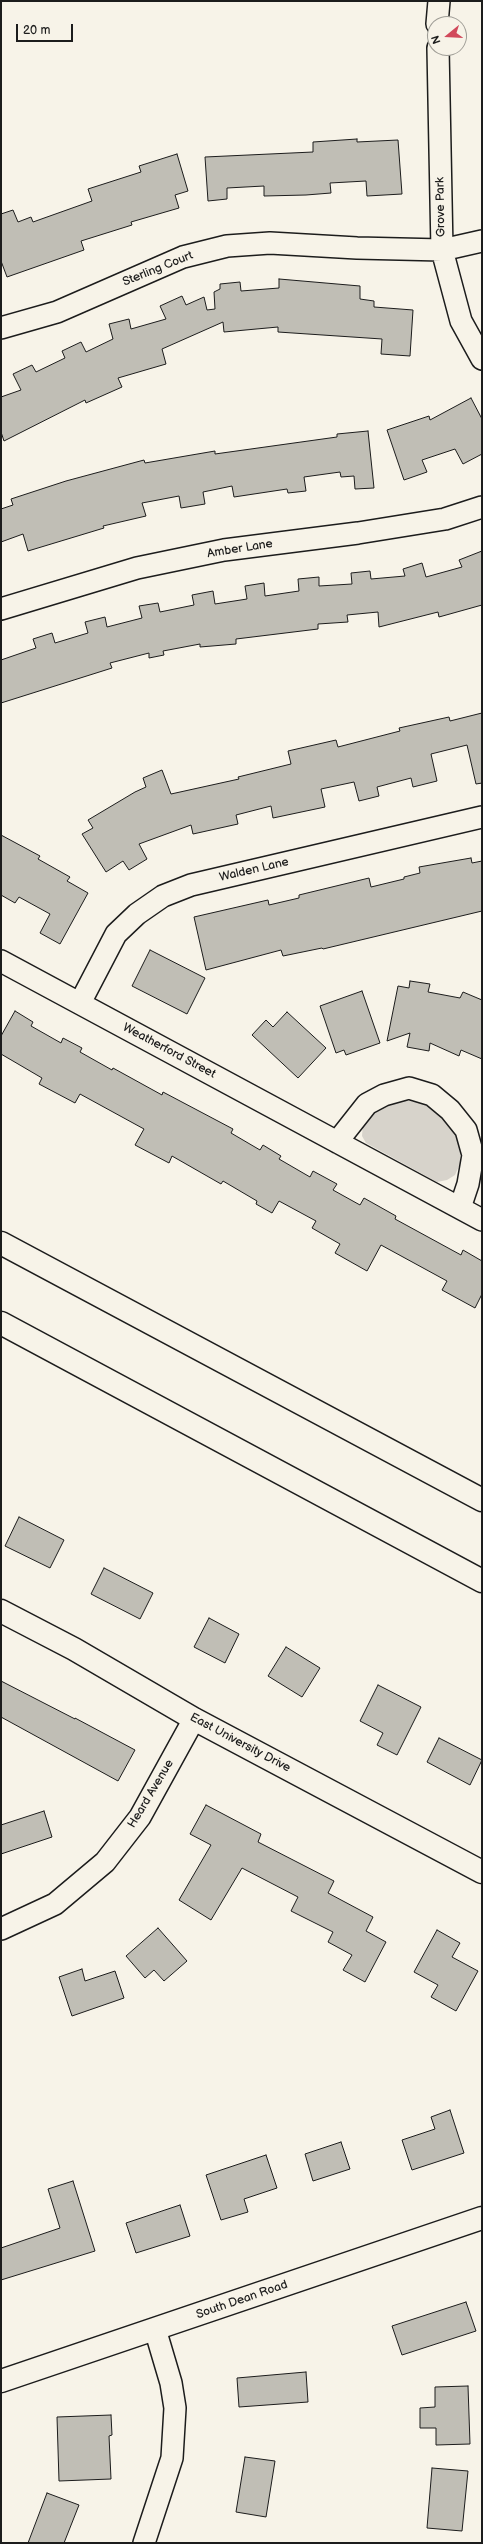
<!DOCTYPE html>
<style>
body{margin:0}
#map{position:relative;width:483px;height:2544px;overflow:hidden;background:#f7f3e8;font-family:"Balsamiq Sans",sans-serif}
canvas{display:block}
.frame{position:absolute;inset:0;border:2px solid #1c1c1c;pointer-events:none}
.north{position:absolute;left:427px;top:16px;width:40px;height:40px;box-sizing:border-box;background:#f7f3e8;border:1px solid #9f9d96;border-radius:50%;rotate:252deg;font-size:11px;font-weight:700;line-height:16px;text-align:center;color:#1c1c1c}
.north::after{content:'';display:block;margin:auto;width:14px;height:18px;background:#d1495b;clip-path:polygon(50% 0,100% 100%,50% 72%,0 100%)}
.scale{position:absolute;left:16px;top:24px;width:57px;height:18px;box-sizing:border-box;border:2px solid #1c1c1c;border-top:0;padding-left:5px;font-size:12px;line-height:14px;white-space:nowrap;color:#1c1c1c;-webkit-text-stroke:3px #f7f3e8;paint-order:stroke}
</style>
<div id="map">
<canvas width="483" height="2544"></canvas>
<div class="frame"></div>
<div class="north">N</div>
<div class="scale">20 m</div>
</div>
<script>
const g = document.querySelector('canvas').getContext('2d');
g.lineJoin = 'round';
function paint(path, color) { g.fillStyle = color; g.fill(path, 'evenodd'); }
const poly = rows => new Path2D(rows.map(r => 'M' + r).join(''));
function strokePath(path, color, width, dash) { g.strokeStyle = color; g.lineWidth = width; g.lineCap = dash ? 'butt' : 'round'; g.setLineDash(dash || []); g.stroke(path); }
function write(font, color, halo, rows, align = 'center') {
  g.font = font + ' "Balsamiq Sans",sans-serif'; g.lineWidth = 4; g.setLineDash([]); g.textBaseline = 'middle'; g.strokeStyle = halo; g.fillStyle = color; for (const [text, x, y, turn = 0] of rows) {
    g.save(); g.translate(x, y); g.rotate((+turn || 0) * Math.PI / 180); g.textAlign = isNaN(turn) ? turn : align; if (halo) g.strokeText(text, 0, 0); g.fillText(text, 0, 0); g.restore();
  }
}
paint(poly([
 [404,1100,422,1103,441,1112,452,1125,460,1143,460,1164,455,1175,447,1180,437,1182,366,1143,362,1136,363,1124,371,1113,386,1104]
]), '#d7d3cb');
const building = poly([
 [357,139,357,142,398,140,402,194,367,196,366,181,330,183,331,193,306,195,264,196,264,186,227,188,227,199,208,201,205,157,313,152,313,142,357,139],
 [177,154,188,191,175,195,179,208,131,222,132,225,81,241,84,250,7,277,1,261,1,214,13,210,18,222,31,217,33,222,92,201,88,189,141,172,139,166,177,154],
 [279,279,360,286,360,299,374,301,374,307,413,310,410,356,381,354,382,339,278,332,278,327,224,332,223,322,162,349,166,364,118,378,122,387,86,403,85,400,4,441,1,432,1,397,21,390,13,374,32,365,36,372,65,358,62,351,81,342,86,352,113,339,109,324,129,319,131,329,166,319,160,306,182,296,186,305,204,297,207,310,215,309,214,292,220,289,220,284,240,282,241,291,279,288,279,279],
 [471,398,482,419,482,454,463,464,455,449,422,460,427,472,404,480,387,430,429,416,430,420,471,398],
 [368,431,374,488,355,489,354,476,341,477,340,472,304,477,306,491,288,493,287,489,234,497,232,486,203,492,205,504,181,508,179,496,142,503,146,516,103,526,104,528,28,551,23,534,1,542,1,509,13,505,11,499,66,481,144,460,145,463,215,451,215,454,337,437,337,434,368,431],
 [482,551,482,605,439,617,438,612,379,627,378,612,347,615,348,622,318,624,318,629,236,639,236,644,200,647,200,644,163,651,164,655,149,658,149,653,110,663,112,668,1,703,1,660,36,648,33,639,52,633,55,643,88,633,85,622,105,617,107,627,142,618,139,606,158,603,160,612,194,605,192,595,213,591,215,604,247,599,245,586,264,583,265,596,299,591,298,579,319,577,319,586,352,584,351,573,370,571,371,579,405,576,403,569,422,563,426,577,462,567,459,560,482,551],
 [482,713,482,783,476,784,467,745,431,754,437,781,413,787,411,778,377,787,379,796,359,801,354,782,321,789,325,807,273,818,271,806,236,815,238,824,193,834,191,825,139,844,147,859,129,870,123,861,106,872,82,834,93,828,88,820,135,792,146,787,143,778,162,770,171,794,239,779,238,777,291,764,288,751,336,740,338,747,400,731,399,728,449,717,450,721,482,713],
 [1,835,40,856,38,859,70,877,67,881,88,893,60,944,40,933,50,914,19,897,15,903,1,895,1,835],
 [471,858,472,863,482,861,482,911,323,949,322,948,283,956,281,950,206,970,194,917,268,900,269,905,299,898,299,895,369,878,371,887,404,879,404,877,420,873,419,867,471,858],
 [150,950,205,978,187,1014,132,986,150,950],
 [410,981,430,984,428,992,460,998,463,992,482,1000,482,1059,461,1050,459,1056,430,1043,429,1051,407,1047,410,1033,387,1041,398,986,409,988,410,981],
 [362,991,380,1043,346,1055,344,1050,336,1053,320,1006,362,991],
 [15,1011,33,1022,31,1026,61,1043,63,1038,82,1048,80,1052,112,1070,113,1068,162,1095,163,1092,233,1129,231,1133,260,1150,263,1145,281,1156,279,1159,310,1177,313,1171,337,1184,333,1190,360,1205,364,1198,396,1216,395,1219,461,1255,463,1250,482,1261,482,1294,475,1308,442,1290,447,1281,381,1245,367,1271,335,1253,340,1244,312,1228,316,1221,279,1201,272,1213,256,1204,257,1201,223,1181,221,1184,172,1156,169,1163,135,1145,144,1129,80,1094,75,1103,39,1084,42,1078,1,1054,1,1036,15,1011],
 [287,1012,326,1048,298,1078,252,1035,266,1020,273,1027,287,1012],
 [19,1517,64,1540,50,1568,5,1546,19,1517],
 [104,1568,153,1593,140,1619,91,1594,104,1568],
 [209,1618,239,1634,225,1663,194,1647,209,1618],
 [286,1647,320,1668,302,1697,268,1676,286,1647],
 [1,1681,75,1719,75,1718,135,1750,118,1781,1,1717,1,1681],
 [378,1685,421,1707,397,1755,377,1745,383,1733,360,1721,378,1685],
 [439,1738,482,1760,470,1785,427,1762,439,1738],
 [206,1805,261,1834,258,1842,334,1881,328,1893,373,1917,366,1931,386,1942,365,1982,343,1970,352,1955,328,1942,333,1932,291,1911,298,1897,242,1868,211,1920,179,1900,211,1845,190,1834,206,1805],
 [44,1811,52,1837,1,1854,1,1825,44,1811],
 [158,1928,187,1961,164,1981,154,1970,145,1978,126,1956,158,1928],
 [437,1930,460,1943,452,1957,478,1971,456,2011,431,1997,438,1985,414,1972,437,1930],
 [82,1969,85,1981,115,1971,124,1998,72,2016,59,1977,82,1969],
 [450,2110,464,2153,412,2170,402,2140,435,2129,431,2117,450,2110],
 [341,2142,350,2169,313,2181,305,2154,341,2142],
 [266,2155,277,2188,244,2199,248,2212,221,2220,206,2175,266,2155],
 [73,2181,95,2251,1,2280,1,2248,60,2228,48,2189,73,2181],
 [180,2205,190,2236,136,2253,126,2223,180,2205],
 [466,2302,476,2331,402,2355,392,2326,466,2302],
 [306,2372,308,2402,239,2407,237,2378,306,2372],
 [468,2386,470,2444,436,2445,436,2428,420,2428,420,2408,435,2407,435,2387,468,2386],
 [111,2415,112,2435,109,2436,111,2479,59,2481,57,2417,111,2415],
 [245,2457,275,2461,266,2517,236,2512,245,2457],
 [432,2468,468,2471,462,2531,427,2528,432,2468],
 [47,2493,79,2505,64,2543,28,2543,47,2493]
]);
paint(building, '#c0beb5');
strokePath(building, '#1c1c1c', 1);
const minor = poly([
 [437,24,439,1],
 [438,48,442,250,461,321,482,359],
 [1,328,57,312,183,257,227,246,270,243,357,248,442,250,482,241],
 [1,609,137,568,224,550,358,533,445,519,482,507],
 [1,961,482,1220],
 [80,1003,116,934,137,914,163,896,191,885,482,817],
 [337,1142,367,1104,384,1095,409,1088,432,1095,450,1110,466,1130,473,1155,468,1184,460,1208],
 [1,1929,55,1904,105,1862,140,1817,194,1719],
 [144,2543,172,2458,175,2408,171,2383,155,2329]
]);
const tertiary = poly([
 [1,2381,482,2218]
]);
const secondary = poly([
 [1,1611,74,1649,194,1719,482,1872]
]);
const motorway = poly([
 [1,1243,482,1500],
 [1,1323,482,1581]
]);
strokePath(minor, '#1c1c1c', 24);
strokePath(tertiary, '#1c1c1c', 25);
strokePath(secondary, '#1c1c1c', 25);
strokePath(motorway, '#1c1c1c', 25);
strokePath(minor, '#f7f3e8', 21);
strokePath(tertiary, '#f7f3e8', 22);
strokePath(secondary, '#f7f3e8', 22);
strokePath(motorway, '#f7f3e8', 22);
write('12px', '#1c1c1c', '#f7f3e8', [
 ["Grove Park",441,207,-91],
 ["Sterling Court",158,269,-22],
 ["Amber Lane",240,549,-9],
 ["Walden Lane",254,870,-13],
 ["Weatherford Street",169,1051,28],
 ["East University Drive",240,1743,28],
 ["Heard Avenue",151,1794,-59],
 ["South Dean Road",242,2300,-19]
]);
</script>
